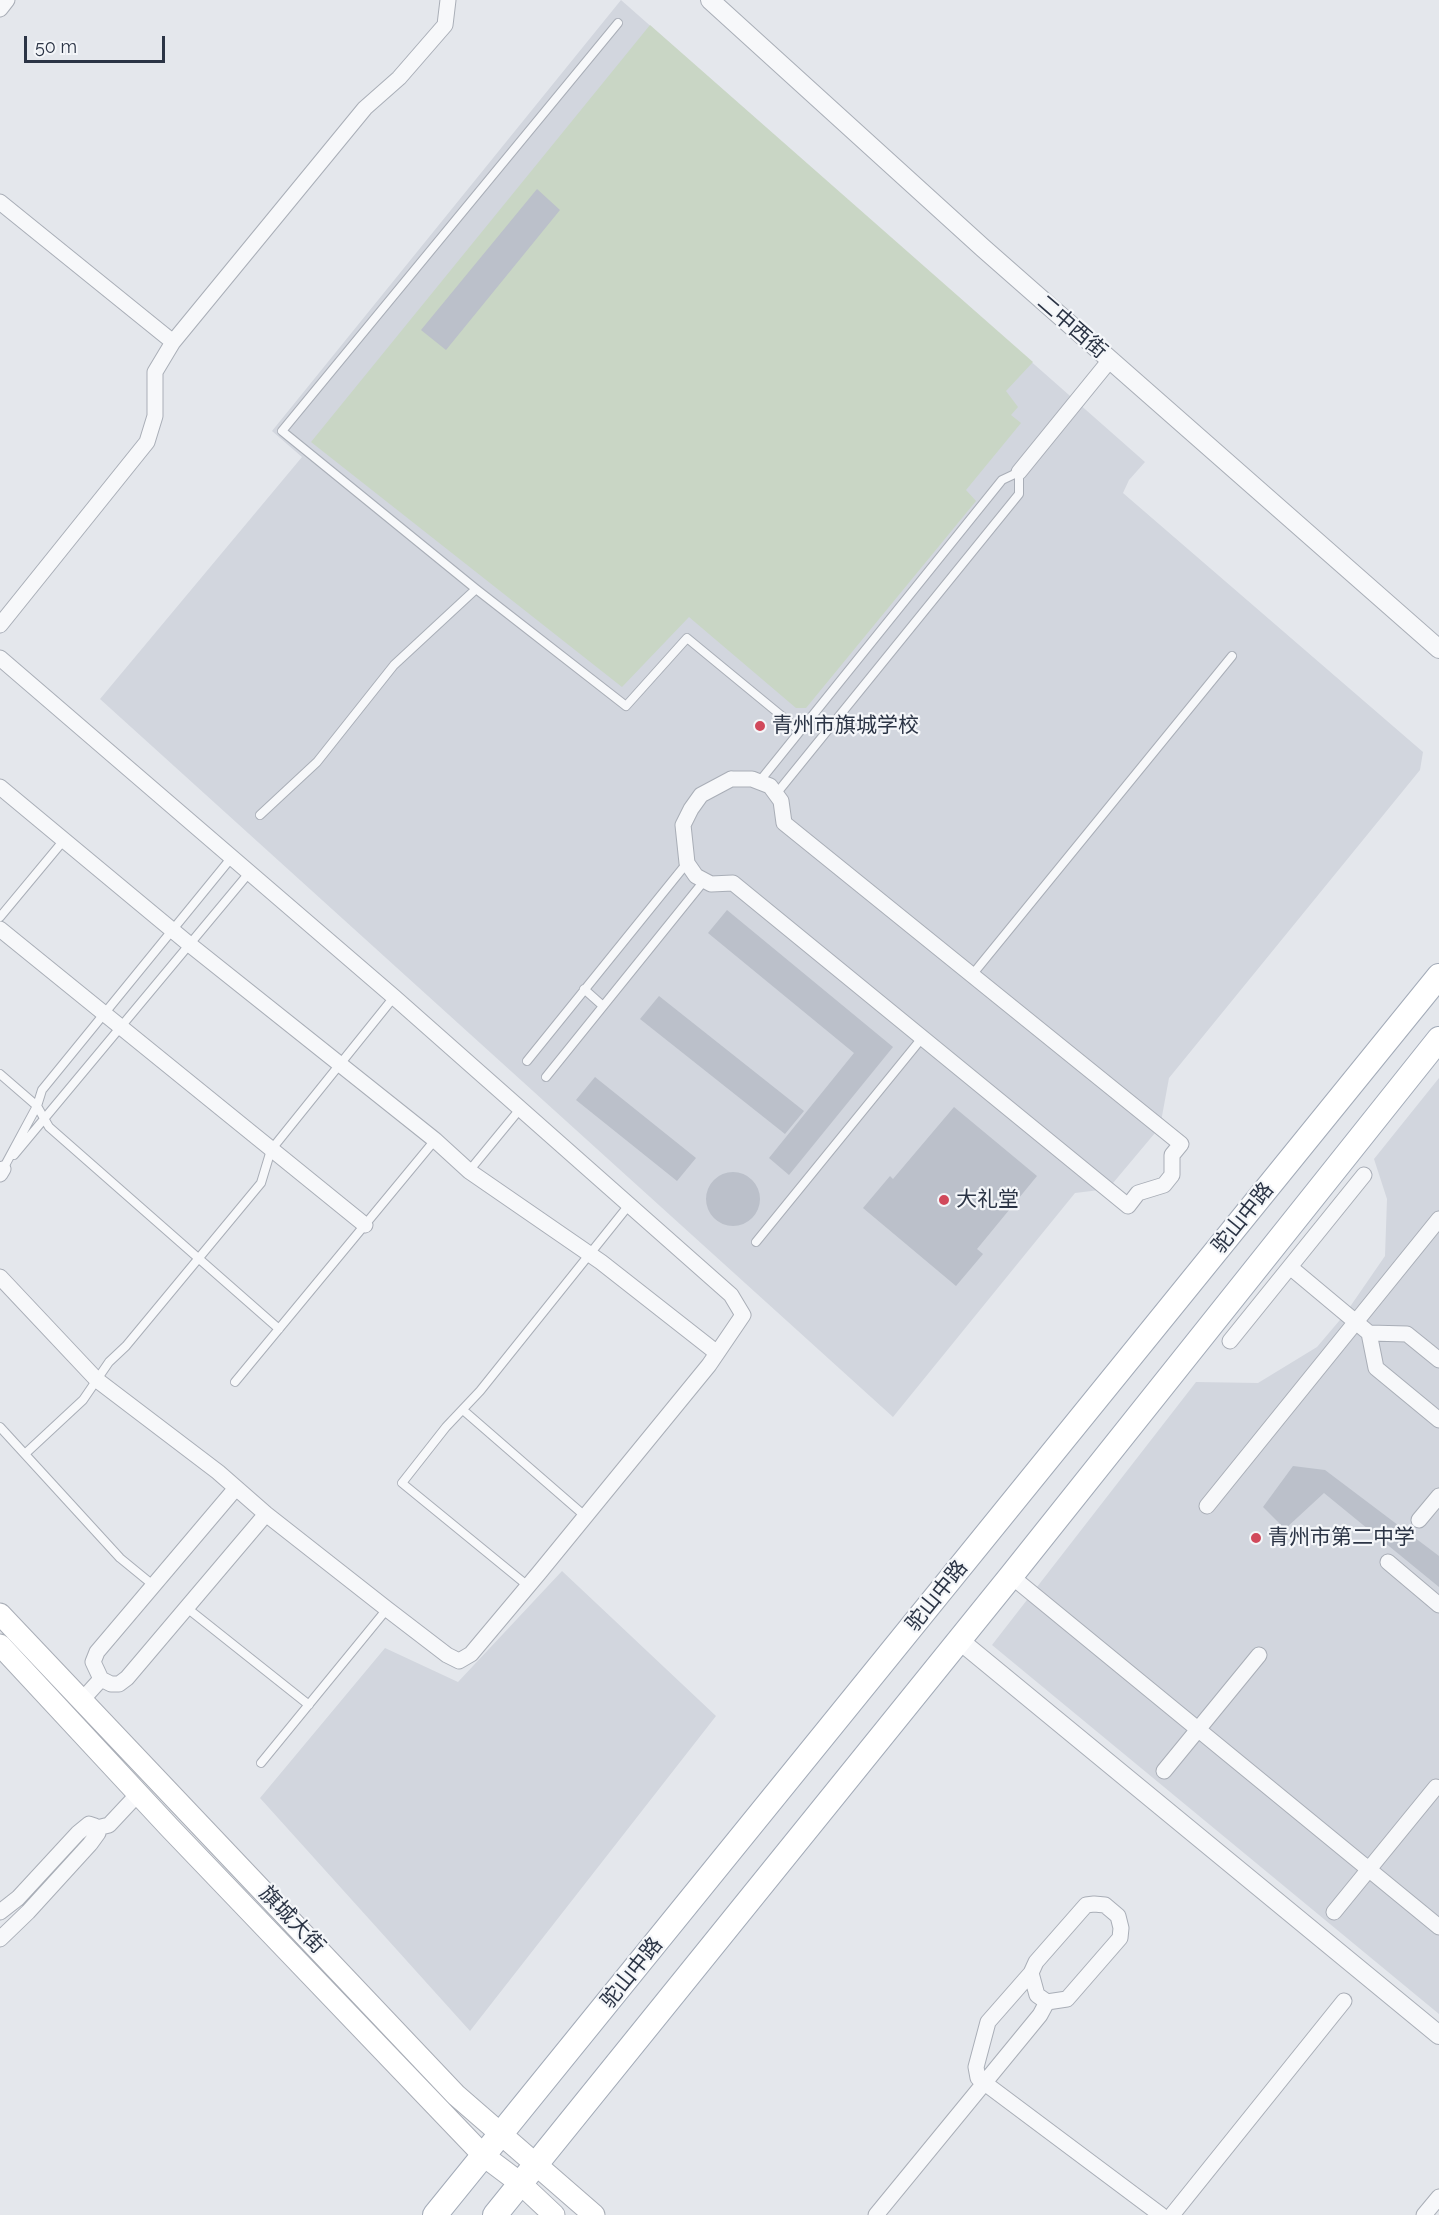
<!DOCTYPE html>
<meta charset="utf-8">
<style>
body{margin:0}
#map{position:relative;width:1439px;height:2215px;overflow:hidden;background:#e4e7ec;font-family:Raleway,sans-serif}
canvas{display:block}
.scale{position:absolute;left:24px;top:36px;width:141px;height:27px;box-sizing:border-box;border:3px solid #2b3445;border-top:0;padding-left:8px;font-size:18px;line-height:21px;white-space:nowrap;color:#2b3445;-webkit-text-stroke:4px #f4f6f9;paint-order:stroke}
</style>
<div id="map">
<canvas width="1439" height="2215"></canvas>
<div class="scale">50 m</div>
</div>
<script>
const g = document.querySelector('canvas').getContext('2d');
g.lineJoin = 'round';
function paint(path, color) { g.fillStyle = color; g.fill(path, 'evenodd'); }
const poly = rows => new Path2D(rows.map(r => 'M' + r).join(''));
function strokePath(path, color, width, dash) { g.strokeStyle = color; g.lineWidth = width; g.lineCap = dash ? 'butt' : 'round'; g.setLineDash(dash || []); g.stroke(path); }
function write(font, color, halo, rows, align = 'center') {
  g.font = font + ' Raleway,"Noto Sans SC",sans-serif'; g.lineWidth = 4.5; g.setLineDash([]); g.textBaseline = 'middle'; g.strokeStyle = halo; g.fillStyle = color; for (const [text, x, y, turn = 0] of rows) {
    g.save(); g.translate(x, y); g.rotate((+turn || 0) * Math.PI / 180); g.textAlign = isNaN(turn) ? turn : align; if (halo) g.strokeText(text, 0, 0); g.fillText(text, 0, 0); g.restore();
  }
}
paint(poly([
 [621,0,1145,462,1129,480,1123,493,1423,752,1420,770,1169,1078,1160,1127,1108,1189,1075,1193,893,1417,100,699,302,457,272,431],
 [1439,1078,1439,2014,992,1645,1196,1382,1258,1383,1317,1347,1345,1314,1385,1256,1387,1199,1374,1159],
 [562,1571,716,1716,470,2031,260,1798,385,1648,458,1682]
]), '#d2d6de');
paint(poly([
 [650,25,1033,362,1006,391,1018,407,1011,415,1021,423,966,490,976,501,806,708,796,708,689,617,622,687,311,442]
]), '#c9d6c5');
paint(poly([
 [537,189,560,210,446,350,421,330],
 [727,910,893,1047,789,1175,769,1158,854,1053,708,933],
 [659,996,804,1111,785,1134,640,1019],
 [595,1077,696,1158,677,1181,576,1100],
 [954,1107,1037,1176,977,1249,983,1254,956,1286,863,1208,890,1176,893,1179],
 '706 1199a27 27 0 1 1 54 0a27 27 0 1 1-54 0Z',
 [1293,1466,1325,1470,1439,1556,1439,1587,1324,1493,1285,1529,1263,1507]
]), '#bbc0ca');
const service = poly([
 [618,23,282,431,476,589,626,706,687,638,800,731],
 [759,782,1002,480,1019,472,1019,494,776,794],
 [260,815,317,762,394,665,476,589],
 [0,917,64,840],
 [972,975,1232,656],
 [584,989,603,1006],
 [527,1061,687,863],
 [0,1074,37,1106,49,1127,279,1329],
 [546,1077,704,881],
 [14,1155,249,873],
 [3,1169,37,1106,42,1090,232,857],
 [469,1171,520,1109],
 [756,1242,922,1038],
 [235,1382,435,1140],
 [463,1410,585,1516],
 [0,1427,120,1558,153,1585],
 [26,1453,83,1400,109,1362,126,1346,261,1183,271,1150,394,997],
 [528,1586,402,1483,446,1427,480,1391,629,1205],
 [187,1608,309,1705],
 [261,1763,387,1609]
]);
const minor = poly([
 [0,9,7,0],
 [0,202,173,342],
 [1019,472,1110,360],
 [0,625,147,442,155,416,155,372,173,342,365,108,399,78,445,25,448,0],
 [0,658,394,997,731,1295,743,1315,709,1365,539,1573,471,1654,459,1661,447,1655,387,1609,266,1514,218,1472,97,1380,0,1277],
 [731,779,752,779,770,786,781,801,784,823,1181,1144,1172,1155,1172,1175,1164,1185,1138,1193,1128,1206,733,883,711,884,696,876,687,863,683,825,691,809,701,795,731,779],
 [0,787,189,944,435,1140,469,1171,601,1262,717,1353],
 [0,929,365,1225],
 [0,1174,3,1169],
 [1290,1267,1369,1333,1407,1334,1439,1360],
 [1369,1333,1376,1368,1439,1420],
 [1230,1341,1364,1175],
 [236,1488,97,1652,93,1662,101,1679,111,1684,119,1684,127,1678,266,1514],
 [1207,1506,1439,1219],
 [1419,1520,1439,1496],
 [1388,1562,1439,1605],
 [1011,1576,1439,1927],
 [82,1700,101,1679],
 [1164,1771,1259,1655],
 [97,1828,109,1825,138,1794],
 [1094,1904,1105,1905,1118,1916,1121,1928,1120,1938,1067,1999,1047,2002,1037,1995,1031,1973,1036,1962,1086,1905,1094,1904],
 [0,1912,18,1898,78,1833,89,1824,95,1826,98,1833,90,1844,28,1912,0,1939],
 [1334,1912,1436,1787],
 [1031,1973,988,2022,976,2067,978,2078,1161,2215],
 [876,2215,1040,2015,1047,2002],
 [1172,2215,1344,2001],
 [1424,2215,1439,2197]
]);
const tertiary = poly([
 [710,0,983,248,1439,649],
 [959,1640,1439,2035]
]);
const secondary = poly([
 [0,1614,456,2095,594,2215],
 [0,1645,169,1827,484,2156,520,2183,554,2215]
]);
const primary = poly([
 [435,2215,1439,976],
 [495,2215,1011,1576,1439,1039]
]);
strokePath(service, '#a9aeb7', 10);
strokePath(minor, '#a9aeb7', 17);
strokePath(tertiary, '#a9aeb7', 20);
strokePath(secondary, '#a9aeb7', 23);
strokePath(primary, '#a3abb8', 26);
strokePath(service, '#f7f8fa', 8);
strokePath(minor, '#f7f8fa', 15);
strokePath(tertiary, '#f7f8fa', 18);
strokePath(secondary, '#fff', 21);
strokePath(primary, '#fff', 24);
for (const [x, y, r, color] of [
 [760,726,6,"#d1495b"],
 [944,1200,6,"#d1495b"],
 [1256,1538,6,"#d1495b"]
]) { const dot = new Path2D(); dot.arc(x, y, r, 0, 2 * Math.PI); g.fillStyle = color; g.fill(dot); strokePath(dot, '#f4f6f9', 2); }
write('21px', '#2b3445', '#f4f6f9', [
 ["二中西街",1072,327,41],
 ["驼山中路",1243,1218,-51],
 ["驼山中路",937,1596,-51],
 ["旗城大街",292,1920,46],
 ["驼山中路",632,1973,-51]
]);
write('21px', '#2b3445', '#f4f6f9', [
 ["青州市旗城学校",772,726],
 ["大礼堂",956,1200],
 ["青州市第二中学",1268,1538]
], 'left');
</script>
